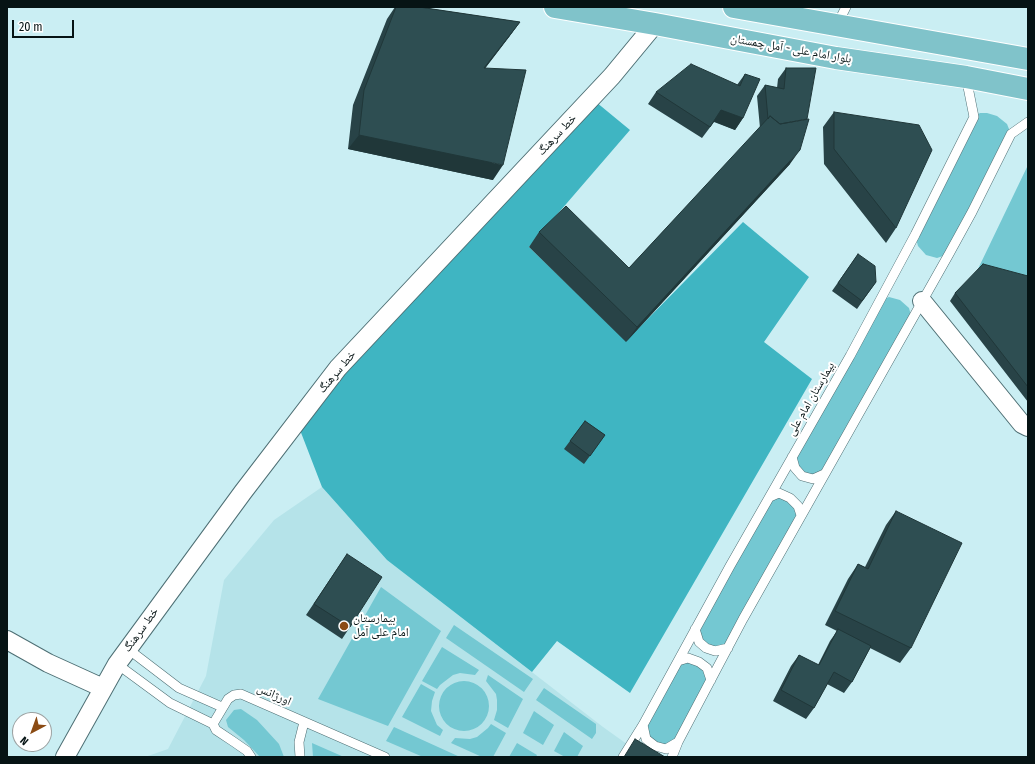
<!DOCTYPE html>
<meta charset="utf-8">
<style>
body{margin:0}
#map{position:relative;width:1035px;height:764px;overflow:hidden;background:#caeef3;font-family:"Fira Sans Condensed",sans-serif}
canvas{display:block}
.frame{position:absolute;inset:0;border:8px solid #061314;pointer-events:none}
.north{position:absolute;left:12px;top:712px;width:40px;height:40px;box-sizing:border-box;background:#fff;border:1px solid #9ba1a1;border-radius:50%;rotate:221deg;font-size:11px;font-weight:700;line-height:16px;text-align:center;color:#061314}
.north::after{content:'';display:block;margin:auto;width:14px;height:18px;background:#8b4b14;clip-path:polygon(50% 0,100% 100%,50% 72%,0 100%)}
.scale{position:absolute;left:12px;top:20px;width:62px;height:18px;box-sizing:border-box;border:2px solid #061314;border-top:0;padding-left:5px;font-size:12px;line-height:14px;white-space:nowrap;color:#061314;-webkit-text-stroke:3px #fff;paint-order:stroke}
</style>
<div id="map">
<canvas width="1035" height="764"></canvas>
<div class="frame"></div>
<div class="north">N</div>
<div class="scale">20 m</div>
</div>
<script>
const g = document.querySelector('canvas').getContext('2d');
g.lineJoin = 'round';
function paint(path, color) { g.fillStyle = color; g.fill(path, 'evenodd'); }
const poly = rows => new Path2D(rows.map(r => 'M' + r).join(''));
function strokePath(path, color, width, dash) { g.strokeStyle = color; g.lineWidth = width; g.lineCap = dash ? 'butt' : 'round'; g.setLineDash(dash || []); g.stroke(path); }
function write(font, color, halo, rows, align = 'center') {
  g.font = font + ' "Fira Sans Condensed","Noto Naskh Arabic",sans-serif'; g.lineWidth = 4; g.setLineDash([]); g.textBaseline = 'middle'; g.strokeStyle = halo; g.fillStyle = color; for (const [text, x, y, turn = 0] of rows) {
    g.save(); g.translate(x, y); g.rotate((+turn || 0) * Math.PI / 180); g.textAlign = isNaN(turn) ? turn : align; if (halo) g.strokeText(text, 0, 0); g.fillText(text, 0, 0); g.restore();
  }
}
paint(poly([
 [322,487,387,560,603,727,645,757,145,757,168,749,206,676,224,580,274,520]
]), '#b5e3e9');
paint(poly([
 [980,113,987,113,997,116,1007,124,1011,134,949,254,937,258,926,255,918,246,915,235,974,117],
 [1028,165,1028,285,977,271],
 [889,297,900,300,909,308,912,319,824,474,802,476,792,457,879,301],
 [779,493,801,515,728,648,706,648,695,629,770,497],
 [381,587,441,631,388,726,318,699],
 [454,625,533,679,524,692,446,638],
 [442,647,479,670,475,675,460,673,453,675,440,685,437,689,422,681],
 [678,661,699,662,711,680,678,742,655,746,643,725],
 [488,675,523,699,508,728,494,720,497,710,497,700,496,694,486,681],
 '439 706a25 25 0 1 1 50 0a25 25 0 1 1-50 0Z',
 [421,684,435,692,432,701,431,711,437,725,443,730,440,736,402,717],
 [544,688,596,724,596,733,592,739,536,700],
 [241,709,257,720,279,744,284,757,260,757,244,740,228,727,226,720,234,710],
 [534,711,554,725,543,745,523,733],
 [491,724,506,733,493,757,482,757,451,743,455,738,470,739,477,737,488,728],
 [394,727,460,757,423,757,386,741],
 [564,732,583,746,577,757,565,757,554,751],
 [312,743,344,757,313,757],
 [517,743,537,755,536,757,509,757]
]), '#74c8d2');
paint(poly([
 [596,102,630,130,529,247,626,341,743,222,809,277,764,342,812,379,630,693,557,641,532,672,387,560,322,487,300,430,355,360]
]), '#3fb5c2');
const service = poly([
 [837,25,846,7],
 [792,457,795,468,802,476,813,479,824,474],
 [770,497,779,493,790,498,798,506,801,515],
 [695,629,699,642,706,648,715,651,728,648],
 [128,649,179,688,222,707],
 [678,661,688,658,699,662,707,668,711,680],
 [117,664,170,703,213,724],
 [643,725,646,739,655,746,666,749,678,742],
 [251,757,247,751,234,742,216,730,213,724,228,699,234,695,241,694,385,757],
 [300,757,299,742,304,722],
 [623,757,643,725,730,566,850,356,915,235,974,117,966,77],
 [672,757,678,742,743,619,949,254,972,212,1011,134,1028,122]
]);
const minor = poly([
 [922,301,1022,424,1028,427],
 [7,640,48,663,103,688],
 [65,757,117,664,243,492,338,368,612,76,655,24]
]);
const primary = poly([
 [555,7,655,24,836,58,966,77,1028,89],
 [734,7,1028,59]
]);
strokePath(service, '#4e6f74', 10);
strokePath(minor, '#4e6f74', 20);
strokePath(primary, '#fff', 24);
strokePath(service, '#fff', 9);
strokePath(minor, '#fff', 18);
strokePath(primary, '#80c3ca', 22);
paint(poly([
 [395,7,419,7,520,22,509,37,485,68,493,180,348,149,353,105,387,19],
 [786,68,790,164,626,342,529,247,539,232,629,268,760,128,757,96,765,85,777,88,778,79],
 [745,74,743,118,735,130,714,122,702,138,648,104,656,92,737,85],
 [834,112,896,228,886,243,824,164,823,127],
 [858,254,876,282,857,309,832,291],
 [1028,276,1028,402,950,301,955,293],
 [585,421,605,435,584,464,564,449],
 [896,511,911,648,900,663,870,648,852,682,844,693,827,684,814,708,806,719,773,701,791,666,799,655,818,665,830,641,837,631,825,625,848,579,858,564,865,567,886,525],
 [347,554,350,627,342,639,306,615]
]), '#284347');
paint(poly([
 [520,22,509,37,474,83,484,68],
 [721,110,743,118,735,130,713,121],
 [359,135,503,165,493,180,348,149],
 [800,150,790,164,626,342,637,327]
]), '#203739');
const building = poly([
 [396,7,419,7,520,22,484,68,526,70,503,165,359,135,364,90,396,7],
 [691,64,740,86,745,74,760,79,743,118,721,110,710,127,656,92,691,64],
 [786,68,816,68,807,119,780,124,770,116,768,119,765,85,784,89,786,68],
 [834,112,919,125,932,150,896,228,834,149,834,112],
 [770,116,780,124,809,119,800,150,637,327,539,232,566,206,629,268,770,116],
 [858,254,875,266,876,282,862,301,838,283,858,254],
 [983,264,1028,276,1028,387,955,293,983,264],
 [585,421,605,435,590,456,570,441,585,421],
 [896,511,962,543,911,648,835,611,858,564,868,569,896,511],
 [347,554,382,577,350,627,314,604,347,554],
 [838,629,871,646,852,682,834,672,814,708,781,690,799,655,819,665,838,629],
 [635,739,665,757,624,757,635,739]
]);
paint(building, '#2e4e52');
strokePath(building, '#203739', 1);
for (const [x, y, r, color] of [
 [344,626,5,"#8b4b14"]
]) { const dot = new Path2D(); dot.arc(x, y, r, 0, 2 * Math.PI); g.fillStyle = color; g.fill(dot); strokePath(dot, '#fff', 1.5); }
write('12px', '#061314', '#fff', [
 ["بلوار امام علی - آمل چمستان",791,49,10],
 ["خط سرهنگ",557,135,-47],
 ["خط سرهنگ",337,372,-50],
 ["بیمارستان امام علی",811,399,-60],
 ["خط سرهنگ",141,630,-54],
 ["اورژانس",274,695,24]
]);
write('12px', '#061314', '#fff', [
 ["بیمارستان",353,619],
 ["امام علی آمل",353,633]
], 'left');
</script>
